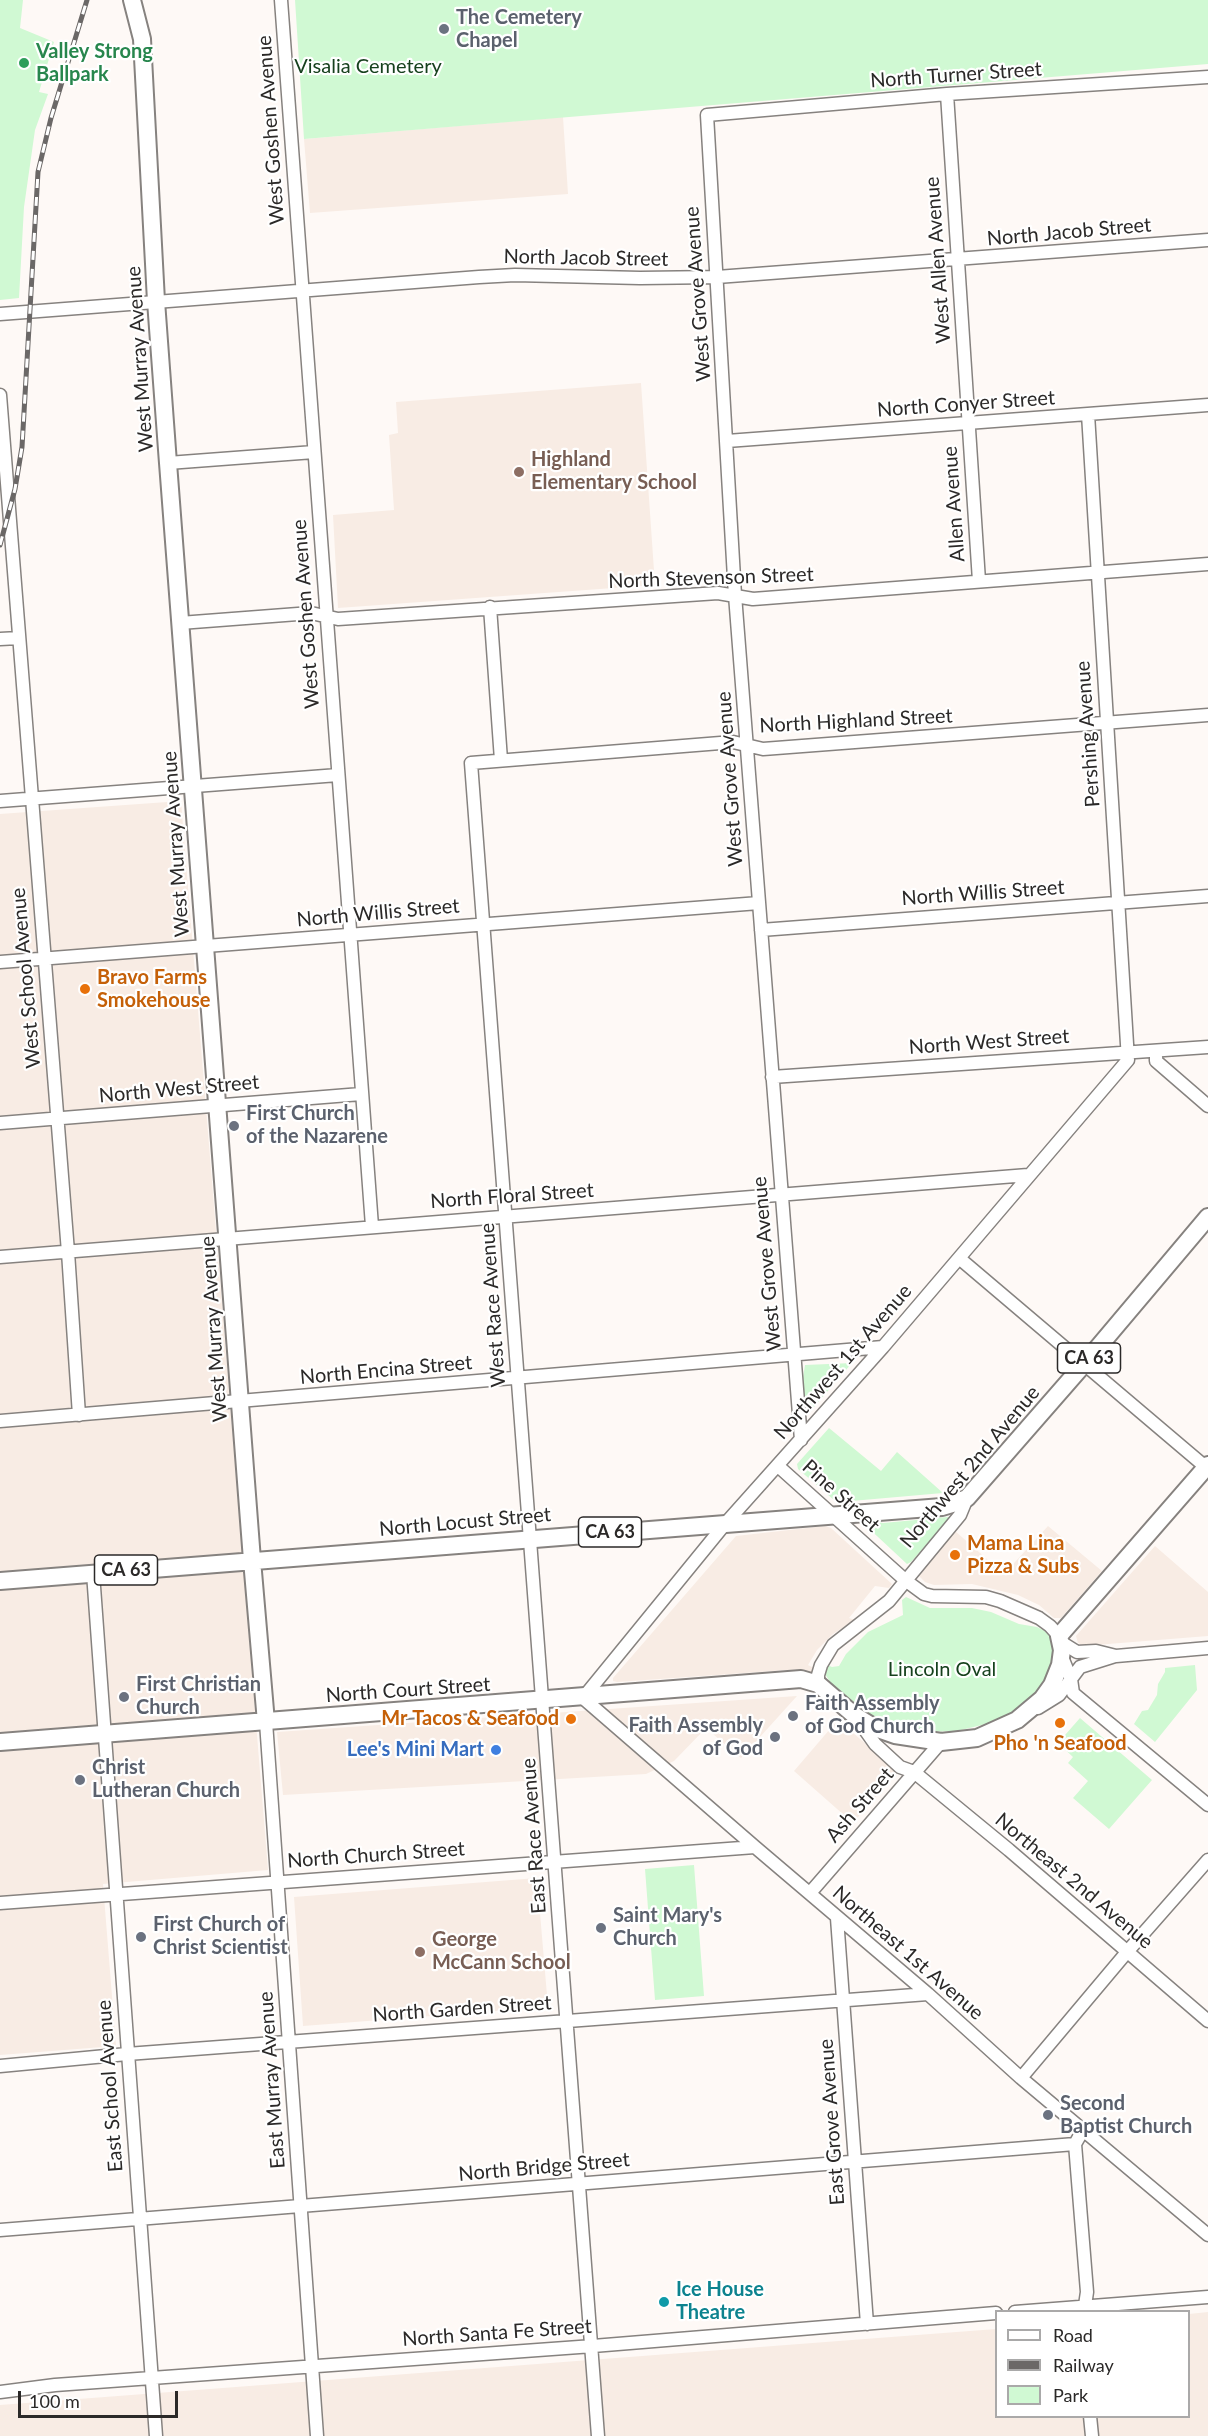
<!DOCTYPE html>
<style>
body{margin:0}
#map{position:relative;width:1208px;height:2436px;overflow:hidden;background:#fef9f6;font-family:Lato,sans-serif}
canvas{display:block}
.legend{position:absolute;left:995px;top:2310px;width:195px;height:108px;box-sizing:border-box;background:#fff;border:2px solid #aaa9a9;margin:0;padding:8px 10px;list-style:none;font-size:18px;color:#2b2928}
.legend li{display:flex;align-items:center;gap:12px;height:30px}
.legend b{width:30px;border:2px solid #aaa9a9}
.scale{position:absolute;left:18px;top:2391px;width:160px;height:27px;box-sizing:border-box;border:3px solid #2b2928;border-top:0;padding-left:8px;font-size:18px;line-height:21px;white-space:nowrap;color:#2b2928;-webkit-text-stroke:4px #fff;paint-order:stroke}
</style>
<div id="map">
<canvas width="1208" height="2436"></canvas>
<ul class="legend">
<li><b style="height:8px;background:#fff"></b>Road</li>
<li><b style="height:8px;background:#6b6867"></b>Railway</li>
<li><b style="height:16px;background:#d0f9d3"></b>Park</li>
</ul>
<div class="scale">100 m</div>
</div>
<script>
const g = document.querySelector('canvas').getContext('2d');
g.lineJoin = 'round';
function paint(path, color) { g.fillStyle = color; g.fill(path, 'evenodd'); }
const poly = rows => new Path2D(rows.map(r => 'M' + r).join(''));
function strokePath(path, color, width, dash) { g.strokeStyle = color; g.lineWidth = width; g.lineCap = dash ? 'butt' : 'round'; g.setLineDash(dash || []); g.stroke(path); }
function write(font, color, halo, rows, align = 'center') {
  g.font = font + ' Lato,sans-serif'; g.lineWidth = 4.5; g.setLineDash([]); g.textBaseline = 'middle'; g.strokeStyle = halo; g.fillStyle = color; for (const [text, x, y, turn = 0] of rows) {
    g.save(); g.translate(x, y); g.rotate((+turn || 0) * Math.PI / 180); g.textAlign = isNaN(turn) ? turn : align; if (halo) g.strokeText(text, 0, 0); g.fillText(text, 0, 0); g.restore();
  }
}
paint(poly([
 [563,117,568,194,310,213,304,139],
 [641,383,655,585,338,608,333,515,394,510,389,435,398,433,396,402],
 [181,801,268,1870,103,1884,116,2046,0,2055,0,814],
 [825,1526,831,1528,892,1584,889,1588,875,1586,849,1618,855,1620,833,1634,817,1650,808,1665,816,1669,813,1673,787,1670,617,1682,613,1681,613,1678,736,1536],
 [1048,1526,1102,1571,1061,1618,1054,1618,1039,1605,1018,1595,972,1584,934,1585,925,1582,919,1576,919,1570,955,1531,1004,1574],
 [1155,1546,1208,1592,1208,1636,1083,1646,1078,1643,1076,1636],
 [797,1696,741,1758,706,1728,674,1761,646,1774,283,1795,277,1732],
 [836,1722,840,1722,898,1771,853,1823,794,1771],
 [537,1878,548,2007,303,2026,294,1897],
 [1208,2312,1208,2436,0,2436,0,2405,996,2329,996,2416,1188,2416,1189,2314]
]), '#f8ece4');
paint(poly([
 [0,0,23,0,20,28,54,42,39,92,48,94,35,130,24,207,19,298,0,300],
 [295,0,1208,0,1208,64,304,139],
 [852,1363,807,1415,802,1411,800,1396,805,1365],
 [829,1428,881,1471,897,1452,943,1493,840,1502,834,1500,798,1469,797,1464],
 [948,1517,950,1518,911,1562,907,1564,863,1523,865,1520,883,1523],
 [906,1597,930,1608,972,1608,991,1612,1019,1624,1037,1627,1045,1631,1052,1638,1055,1655,1042,1689,1008,1715,990,1723,957,1731,923,1732,894,1727,871,1716,834,1688,825,1674,827,1665,832,1667,839,1666,846,1654,868,1632,903,1615,902,1600],
 [1195,1665,1197,1690,1155,1742,1134,1724,1142,1711,1148,1710,1157,1695,1158,1684,1165,1672,1165,1668],
 [1080,1718,1152,1780,1109,1829,1073,1798,1088,1781,1068,1763,1073,1757,1058,1743],
 [694,1865,704,1996,655,2000,645,1869]
]), '#d0f9d3');
const minor = poly([
 [281,0,372,1226],
 [947,94,979,581],
 [0,314,479,277,515,275,640,278,717,277,1208,240],
 [0,395,68,1252,79,1415],
 [1088,414,1128,1060,883,1347,725,1524,583,1698,755,1847,928,1994,1021,2078,1208,2235],
 [727,441,1208,405],
 [168,463,314,452],
 [490,607,501,760],
 [180,623,311,613,338,619,718,593,753,599,1208,564],
 [0,639,19,638],
 [0,801,338,775],
 [761,930,1208,896],
 [0,962,759,903],
 [1156,1051,1156,1061,1208,1106],
 [772,1077,1208,1047],
 [0,1123,361,1094],
 [0,1257,1028,1175],
 [959,1258,1208,1469],
 [0,1421,883,1347],
 [801,1440,735,595,707,115,947,94,1208,77],
 [778,1466,905,1580,924,1594,932,1596,986,1597,1000,1601,1039,1618,1050,1626,1059,1636],
 [93,1573,156,2436],
 [1061,1642,1077,1652,1096,1651,1116,1656,1208,1648],
 [1062,1657,1071,1679,1073,1693,1208,1805],
 [818,1684,818,1675,821,1665,833,1645,889,1601,960,1515,967,1498],
 [1038,1708,1059,1695,1080,1667,1115,1656],
 [858,1720,875,1744,900,1767,914,1772,1009,1850,1208,2021],
 [266,1722,317,2436],
 [810,1893,941,1742],
 [0,1903,755,1847],
 [837,1918,867,2324],
 [0,2066,127,2054,928,1994],
 [1021,2078,1127,1952,1208,1860],
 [1075,2144,1087,2292,1084,2312],
 [0,2230,1075,2144,1083,2130],
 [1015,2312,1208,2297],
 [0,2392,55,2385,593,2346,996,2313],
 [1090,2416,1092,2436],
 [598,2436,471,763,733,742,763,749,1208,715]
]);
const major = poly([
 [132,0,142,39,156,301,168,463,252,1560,266,1722],
 [0,1581,942,1507,952,1504,967,1498,1084,1364,1208,1217],
 [0,1742,801,1679,818,1684,854,1715,875,1728,895,1735,941,1742,977,1738,1017,1720,1042,1699,1052,1685,1060,1665,1062,1650,1059,1636,1208,1465]
]);
strokePath(minor, '#86827f', 15);
strokePath(major, '#86827f', 20);
strokePath(minor, '#fff', 12);
strokePath(major, '#fff', 16);
const rail = poly([
 [0,545,15,489,22,447,38,172,51,118,87,0]
]);
strokePath(rail, '#6b6867', 5);
strokePath(rail, '#fff', 3, [9]);
for (const [x, y, r, color] of [
 [444,29,6,"#6b7280"],
 [24,63,6,"#2e9e5b"],
 [519,472,6,"#8d6e63"],
 [85,989,6,"#e8710a"],
 [234,1126,6,"#6b7280"],
 [955,1555,6,"#e8710a"],
 [124,1697,6,"#6b7280"],
 [793,1716,6,"#6b7280"],
 [571,1719,6,"#e8710a"],
 [1060,1723,6,"#e8710a"],
 [775,1737,6,"#6b7280"],
 [496,1750,6,"#3f7fe0"],
 [80,1780,6,"#6b7280"],
 [601,1928,6,"#6b7280"],
 [141,1937,6,"#6b7280"],
 [420,1952,6,"#8d6e63"],
 [1048,2115,6,"#6b7280"],
 [664,2302,6,"#0f9aa8"]
]) { const dot = new Path2D(); dot.arc(x, y, r, 0, 2 * Math.PI); g.fillStyle = color; g.fill(dot); strokePath(dot, '#fff', 2); }
for (const [x, y, w] of [
 [1089,1358,63],
 [610,1532,63],
 [126,1570,63]
]) { const box = new Path2D(); box.roundRect(x - w / 2, y - 15, w, 30, 4.5); g.fillStyle = '#fff'; g.fill(box); strokePath(box, '#2b2928', 1.5); }
write('bold 18px', '#2b2928', null, [
 ["CA 63",1089,1358],
 ["CA 63",610,1532],
 ["CA 63",126,1570]
]);
write('bold 20px', '#5b616d', '#fff', [
 ["The Cemetery",456,18],
 ["Chapel",456,41],
 ["First Church",246,1114],
 ["of the Nazarene",246,1137],
 ["First Christian",136,1685],
 ["Church",136,1708],
 ["Faith Assembly",805,1704],
 ["of God Church",805,1727],
 ["Faith Assembly",763,1726,"right"],
 ["of God",763,1749,"right"],
 ["Christ",92,1768],
 ["Lutheran Church",92,1791],
 ["Saint Mary's",613,1916],
 ["Church",613,1939],
 ["First Church of",153,1925],
 ["Christ Scientist",153,1948],
 ["Second",1060,2104],
 ["Baptist Church",1060,2127]
], 'left');
write('bold 20px', '#27864d', '#fff', [
 ["Valley Strong",36,52],
 ["Ballpark",36,75]
], 'left');
write('20px', '#16411d', '#fff', [
 ["Visalia Cemetery",368,67],
 ["Lincoln Oval",942,1670]
]);
write('20px', '#2b2928', '#fff', [
 ["North Turner Street",956,75,-4],
 ["West Goshen Avenue",271,130,-94],
 ["North Jacob Street",1069,232,-5],
 ["North Jacob Street",586,258,1],
 ["West Allen Avenue",938,260,-94],
 ["West Grove Avenue",698,294,-94],
 ["West Murray Avenue",140,359,-94],
 ["North Conyer Street",966,404,-4],
 ["Allen Avenue",954,504,-94],
 ["North Stevenson Street",711,578,-2],
 ["West Goshen Avenue",306,614,-94],
 ["North Highland Street",856,721,-3],
 ["Pershing Avenue",1088,734,-94],
 ["West Grove Avenue",730,779,-94],
 ["West Murray Avenue",176,844,-94],
 ["North Willis Street",983,893,-4],
 ["North Willis Street",378,913,-5],
 ["West School Avenue",26,978,-95],
 ["North West Street",989,1042,-4],
 ["North West Street",179,1089,-5],
 ["North Floral Street",512,1196,-4],
 ["West Grove Avenue",767,1264,-95],
 ["West Race Avenue",493,1305,-94],
 ["West Murray Avenue",214,1329,-94],
 ["Northwest 1st Avenue",843,1362,-49],
 ["North Encina Street",386,1370,-5],
 ["Northwest 2nd Avenue",970,1467,-50],
 ["Pine Street",841,1496,42],
 ["North Locust Street",465,1522,-5],
 ["North Court Street",408,1690,-4],
 ["Ash Street",860,1805,-49],
 ["East Race Avenue",534,1836,-94],
 ["North Church Street",376,1855,-4],
 ["Northeast 2nd Avenue",1074,1881,40],
 ["Northeast 1st Avenue",908,1953,41],
 ["North Garden Street",462,2009,-4],
 ["East Murray Avenue",272,2080,-94],
 ["East School Avenue",110,2086,-94],
 ["East Grove Avenue",832,2122,-94],
 ["North Bridge Street",544,2167,-5],
 ["North Santa Fe Street",497,2333,-4]
]);
write('bold 20px', '#785e54', '#fff', [
 ["Highland",531,460],
 ["Elementary School",531,483],
 ["George",432,1940],
 ["McCann School",432,1963]
], 'left');
write('bold 20px', '#c56008', '#fff', [
 ["Bravo Farms",97,978],
 ["Smokehouse",97,1001],
 ["Mama Lina",967,1544],
 ["Pizza & Subs",967,1567],
 ["Mr Tacos & Seafood",559,1719,"right"],
 ["Pho 'n Seafood",1060,1744,"center"]
], 'left');
write('bold 20px', '#366cbe', '#fff', [
 ["Lee's Mini Mart",484,1750]
], 'right');
write('bold 20px', '#0d838f', '#fff', [
 ["Ice House",676,2290],
 ["Theatre",676,2313]
], 'left');
</script>
